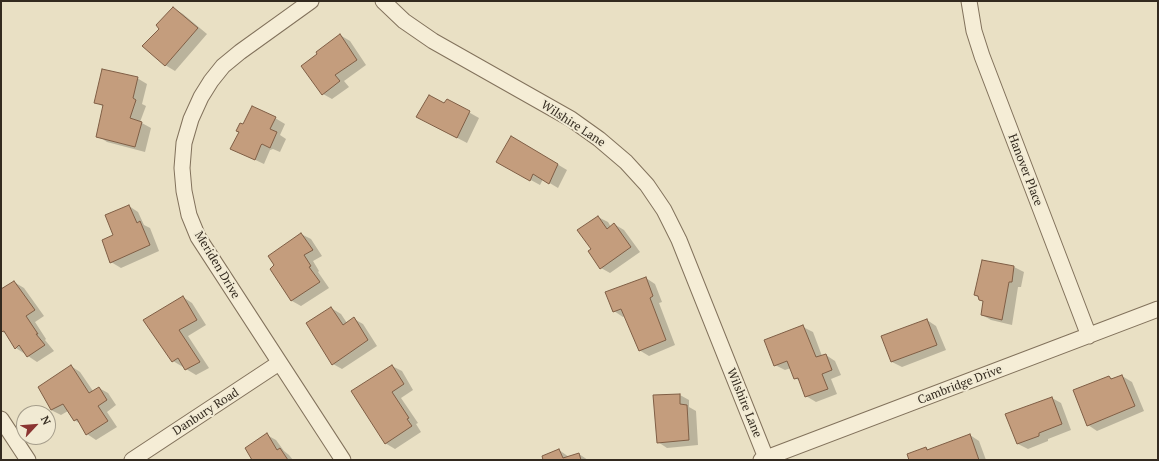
<!DOCTYPE html>
<style>
body{margin:0}
#map{position:relative;width:1159px;height:461px;overflow:hidden;background:#e9e0c4;font-family:"PT Serif",serif}
canvas{display:block}
.frame{position:absolute;inset:0;border:2px solid #332a1f;pointer-events:none}
.north{position:absolute;left:16px;top:405px;width:40px;height:40px;box-sizing:border-box;background:#f1ead3;border:1px solid #a59d8b;border-radius:50%;rotate:64deg;font-size:11px;font-weight:700;line-height:16px;text-align:center;color:#332a1f}
.north::after{content:'';display:block;margin:auto;width:14px;height:18px;background:#8b3532;clip-path:polygon(50% 0,100% 100%,50% 72%,0 100%)}
</style>
<div id="map">
<canvas width="1159" height="461"></canvas>
<div class="frame"></div>
<div class="north">N</div>
</div>
<script>
const g = document.querySelector('canvas').getContext('2d');
g.lineJoin = 'round';
function paint(path, color) { g.fillStyle = color; g.fill(path, 'evenodd'); }
const poly = rows => new Path2D(rows.map(r => 'M' + r).join(''));
function strokePath(path, color, width, dash) { g.strokeStyle = color; g.lineWidth = width; g.lineCap = dash ? 'butt' : 'round'; g.setLineDash(dash || []); g.stroke(path); }
function write(font, color, halo, rows, align = 'center') {
  g.font = font + ' "PT Serif",serif'; g.lineWidth = 4; g.setLineDash([]); g.textBaseline = 'middle'; g.strokeStyle = halo; g.fillStyle = color; for (const [text, x, y, turn = 0] of rows) {
    g.save(); g.translate(x, y); g.rotate((+turn || 0) * Math.PI / 180); g.textAlign = isNaN(turn) ? turn : align; if (halo) g.strokeText(text, 0, 0); g.fillText(text, 0, 0); g.restore();
  }
}
paint(poly([
 [173,8,183,14,207,34,175,71,165,65,160,29],
 [340,35,350,41,366,65,344,81,349,87,332,99,323,94],
 [137,78,147,84,142,104,146,106,140,122,151,128,145,152,107,142,98,136,104,107,95,102],
 [447,100,479,118,467,143,427,122,445,105],
 [275,118,285,124,280,135,286,139,280,152,273,149,270,150,264,164,232,149,243,126],
 [512,137,567,170,558,188,543,179,540,185,498,162],
 [129,206,138,212,144,225,150,228,159,251,121,268,111,262,114,236],
 [598,217,608,222,611,227,614,224,624,230,640,252,610,273,601,268,592,250],
 [301,234,311,239,322,256,313,261,319,271,318,272,329,288,301,306,292,301],
 [983,261,1014,267,1024,272,1021,287,1018,287,1012,325,991,320,982,315,984,301,975,295],
 [646,278,655,284,662,302,659,303,675,345,649,356,639,350,625,316,623,317,614,311],
 [14,282,24,288,44,316,35,322,46,339,45,340,54,351,37,362,16,348,9,336,1,331,1,291],
 [183,297,192,303,206,325,188,336,209,368,196,375,186,369,184,366,183,367,173,361,145,320],
 [331,308,341,314,347,323,354,319,363,324,377,346,342,369,333,364],
 [927,320,936,326,946,350,902,367,892,362],
 [803,327,813,332,822,356,826,355,835,361,841,375,831,379,837,394,816,402,806,396,800,381,795,378,791,368,785,370,775,365],
 [71,366,80,372,93,391,99,388,108,393,116,405,107,412,117,427,96,440,87,434,81,424,74,420,68,411,61,415,51,410],
 [392,366,402,371,413,390,401,398,418,423,416,424,421,432,395,449,385,443],
 [1122,376,1132,382,1144,411,1097,431,1088,425,1109,377,1114,379],
 [680,395,689,400,689,407,696,411,698,445,667,448,658,442],
 [1052,398,1061,403,1071,430,1048,439,1048,441,1028,449,1018,444,1006,415],
 [267,435,276,440,284,451,289,455,293,460,253,460],
 [970,435,979,441,986,460,910,460,926,448,930,450],
 [559,450,569,457,579,454,588,460,544,460]
]), '#0003');
const building = poly([
 [173,7,198,28,165,66,142,46,159,29,156,25,173,7],
 [340,34,357,60,335,75,340,81,322,95,301,66,317,54,316,52,340,34],
 [102,69,138,77,133,98,136,100,130,118,142,122,135,147,96,137,103,105,94,103,102,69],
 [429,95,444,103,447,99,470,111,457,138,416,117,429,95],
 [252,106,276,117,270,129,277,132,270,148,262,144,261,145,255,160,230,149,239,132,236,131,240,123,243,124,252,106],
 [511,136,558,164,549,184,533,174,530,181,496,162,511,136],
 [129,205,137,223,140,221,150,245,110,263,102,240,113,235,105,215,129,205],
 [598,216,607,229,614,223,631,247,600,269,588,251,591,249,577,230,598,216],
 [301,233,313,250,304,255,311,266,309,267,320,282,291,301,270,269,274,265,268,256,301,233],
 [982,260,1014,266,1012,282,1009,282,1002,320,981,315,983,301,979,300,978,296,974,295,982,260],
 [646,277,653,296,650,298,666,340,639,351,621,309,613,312,605,292,646,277],
 [14,281,35,310,26,316,38,334,36,334,45,345,27,357,19,345,15,349,4,331,1,332,1,289,14,281],
 [183,296,197,320,179,330,200,362,185,370,178,358,172,362,143,320,183,296],
 [331,307,343,325,354,317,368,340,332,365,306,323,331,307],
 [927,319,937,345,891,362,881,336,927,319],
 [803,325,816,357,826,354,832,370,822,374,828,389,805,397,798,378,794,379,787,361,774,366,764,340,803,325],
 [71,365,89,393,99,387,107,400,98,406,108,421,86,435,77,419,74,421,63,404,51,410,38,387,71,365],
 [392,365,404,384,392,392,409,418,407,419,412,426,385,444,351,391,392,365],
 [1122,375,1135,406,1087,426,1073,390,1109,376,1111,379,1122,375],
 [680,394,680,404,687,405,689,440,657,443,653,395,680,394],
 [1052,397,1062,424,1039,433,1039,436,1017,444,1005,414,1052,397],
 [267,433,277,450,280,448,288,460,252,460,245,448,267,433],
 [970,434,979,460,909,460,907,454,926,447,927,450,970,434],
 [559,449,563,458,579,453,581,460,543,460,542,456,559,449]
]);
paint(building, '#c49d7d');
strokePath(building, '#7f5e45', 1);
const minor = poly([
 [311,1,240,52,223,66,211,81,201,97,191,119,184,143,182,168,184,191,189,215,198,237,343,460],
 [383,1,404,21,433,41,571,119,599,139,626,162,647,185,664,210,679,240,766,458],
 [969,1,974,31,982,56,1089,336],
 [1,419,28,460],
 [132,460,279,363],
 [761,460,1158,309]
]);
strokePath(minor, '#82725c', 17);
strokePath(minor, '#f5edd6', 15);
write('12px', '#332a1f', '#f1ead3', [
 ["Wilshire Lane",573,124,33],
 ["Hanover Place",1025,170,69],
 ["Meriden Drive",217,265,59],
 ["Cambridge Drive",960,385,-21],
 ["Wilshire Lane",744,403,68],
 ["Danbury Road",206,412,-33]
]);
</script>
